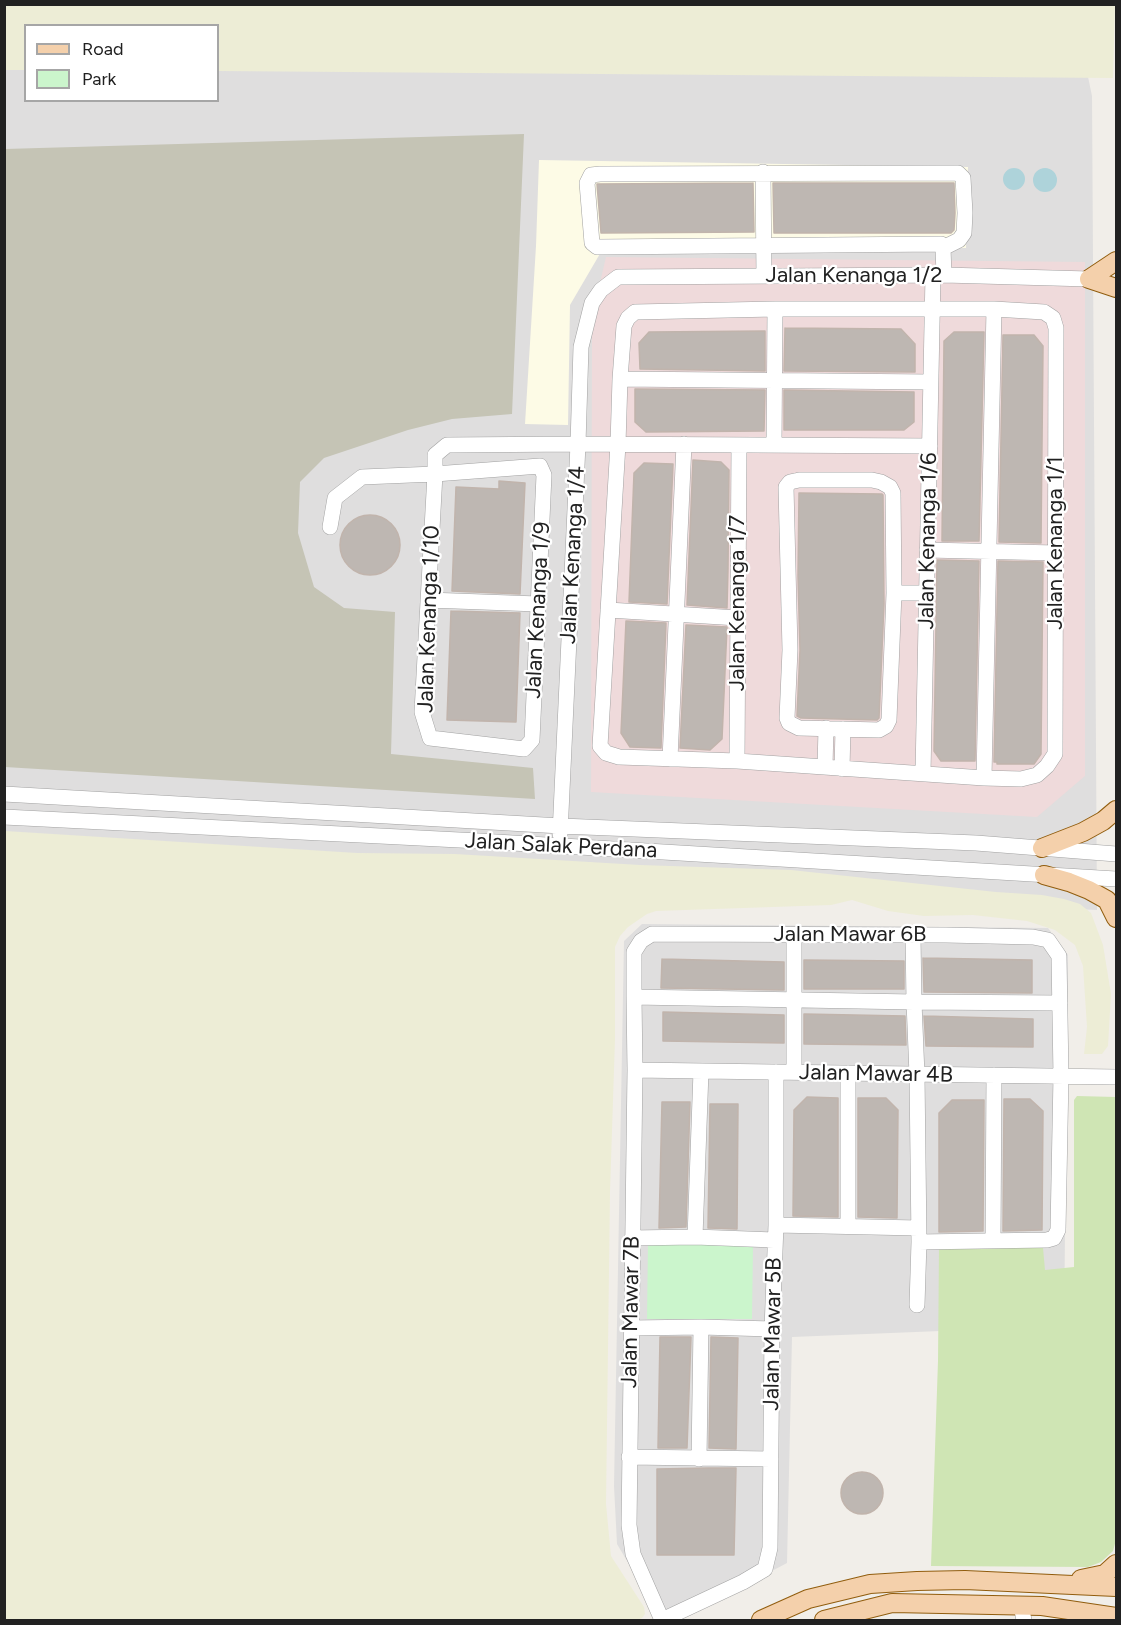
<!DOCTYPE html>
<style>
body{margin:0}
#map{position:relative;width:1121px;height:1625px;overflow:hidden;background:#f1eee9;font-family:Figtree,sans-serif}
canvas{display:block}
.frame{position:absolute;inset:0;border:6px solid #212121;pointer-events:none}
.legend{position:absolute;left:24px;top:24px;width:195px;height:78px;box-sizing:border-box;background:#fff;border:2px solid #a6a6a6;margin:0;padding:8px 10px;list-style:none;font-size:18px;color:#212121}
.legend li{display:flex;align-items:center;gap:12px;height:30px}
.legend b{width:30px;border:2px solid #a6a6a6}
</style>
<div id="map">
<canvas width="1121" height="1625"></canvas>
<div class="frame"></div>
<ul class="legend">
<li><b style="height:8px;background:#f4d0ab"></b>Road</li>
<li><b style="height:16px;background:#cbf5cc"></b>Park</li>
</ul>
</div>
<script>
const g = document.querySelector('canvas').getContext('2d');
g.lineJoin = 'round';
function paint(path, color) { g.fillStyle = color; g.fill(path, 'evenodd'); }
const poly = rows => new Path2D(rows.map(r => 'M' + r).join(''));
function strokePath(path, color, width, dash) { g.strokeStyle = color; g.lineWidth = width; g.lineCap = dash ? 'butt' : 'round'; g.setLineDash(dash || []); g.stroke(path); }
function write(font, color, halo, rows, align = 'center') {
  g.font = font + ' Figtree,sans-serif'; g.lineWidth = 4.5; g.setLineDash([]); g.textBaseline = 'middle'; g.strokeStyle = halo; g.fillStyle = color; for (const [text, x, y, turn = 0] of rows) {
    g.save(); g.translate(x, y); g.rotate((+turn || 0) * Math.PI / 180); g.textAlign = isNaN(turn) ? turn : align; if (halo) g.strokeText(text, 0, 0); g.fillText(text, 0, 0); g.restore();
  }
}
paint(poly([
 [5,5,1073,5,1092,96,1097,910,5,859],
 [26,26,218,26,218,100,26,100],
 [642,924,1048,928,1068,955,1064,1326,792,1337,787,1563,679,1620,662,1620,617,1544,614,1486,624,941]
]), '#dfdede');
paint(poly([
 [606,257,1085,262,1085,776,1037,817,591,792,592,317]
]), '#efdadb');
paint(poly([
 [539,160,968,167,966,248,601,252,570,305,568,425,525,424,536,246]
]), '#fdfbe6');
paint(poly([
 [524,134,512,414,452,419,408,430,324,458,300,482,298,533,314,587,344,608,395,612,391,754,533,768,535,799,5,767,5,149]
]), '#c5c4b5');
paint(poly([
 [5,4,1115,5,1113,78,218,71,218,26,26,26,25,70,5,70],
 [5,831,357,853,455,854,640,865,791,870,996,892,1042,895,1064,899,1080,904,1091,913,1103,945,1111,994,1108,1046,1102,1054,1084,1054,1087,1027,1083,966,1075,945,1055,930,1027,921,973,915,924,916,888,911,852,900,831,905,656,911,647,914,628,927,620,936,615,947,615,1039,610,1192,606,1504,611,1556,644,1607,645,1614,642,1618,637,1620,5,1620]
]), '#ededd6');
paint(poly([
 [1077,1096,1116,1097,1116,1540,1113,1551,1101,1562,1088,1567,931,1566,938,1361,939,1247,1043,1248,1045,1270,1074,1267,1074,1100]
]), '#cfe5b4');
paint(poly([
 [648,1242,753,1245,752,1319,647,1319]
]), '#cbf5cc');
paint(poly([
 '1003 179a11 11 0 1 1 22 0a11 11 0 1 1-22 0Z',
 '1033 180a12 12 0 1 1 24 0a12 12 0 1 1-24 0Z'
]), '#aed3da');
const building = poly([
 [753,183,754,232,601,233,597,184,753,183],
 [773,183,954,183,955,213,954,230,951,233,774,233,773,183],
 [785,328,901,329,915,344,915,372,784,371,785,328],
 [765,331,765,371,640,369,639,343,649,332,765,331],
 [954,332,984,332,979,541,942,541,944,341,954,332],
 [1003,335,1034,335,1043,346,1041,543,999,542,1003,335],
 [635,389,765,390,764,431,646,432,635,422,635,389],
 [784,390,914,392,914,422,904,430,784,430,784,390],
 [693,460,721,462,729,470,728,569,727,608,687,605,693,460],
 [644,463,673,464,667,604,629,602,634,473,644,463],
 [499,481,525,483,520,594,452,591,456,487,499,489,499,481],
 [799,493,882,494,883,495,884,604,879,718,877,720,801,718,797,716,800,650,798,576,799,493],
 '340 545a30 30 0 1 1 60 0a30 30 0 1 1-60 0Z',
 [937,560,979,561,975,761,941,761,934,751,937,560],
 [998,561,1043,562,1041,754,1034,764,997,764,997,762,994,762,998,561],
 [451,611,520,613,516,722,447,720,451,611],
 [626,621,666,623,661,748,630,747,621,733,626,621],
 [686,625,727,627,722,739,710,750,680,748,686,625],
 [923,958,1032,960,1032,993,924,992,923,958],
 [662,959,784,962,784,990,661,988,662,959],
 [804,960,904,961,904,989,804,989,804,960],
 [663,1012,784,1015,784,1043,663,1041,663,1012],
 [804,1014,905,1016,906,1045,804,1044,804,1014],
 [924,1016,1033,1019,1033,1047,926,1046,924,1016],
 [807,1097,838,1098,838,1217,793,1216,794,1110,807,1097],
 [858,1098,886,1098,898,1110,897,1218,858,1217,858,1098],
 [1004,1099,1030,1099,1043,1111,1042,1230,1003,1231,1004,1099],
 [952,1100,984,1100,983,1231,939,1232,939,1113,952,1100],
 [662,1102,690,1102,686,1227,659,1228,662,1102],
 [710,1104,738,1104,737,1229,708,1228,710,1104],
 [660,1337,691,1337,687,1448,658,1448,660,1337],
 [711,1337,738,1338,736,1449,709,1448,711,1337],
 [708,1468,736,1468,734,1555,657,1555,657,1469,708,1468],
 '841 1493a21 21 0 1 1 42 0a21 21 0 1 1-42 0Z'
]);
paint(building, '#beb7b2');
strokePath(building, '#c1b4ac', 1.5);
const minor = poly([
 [763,172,764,276],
 [943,248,959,240,964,233,965,213,963,178,958,173,600,174,591,175,587,183,592,243,597,247,941,244,943,248,944,275],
 [775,309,994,309,1044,312,1053,318,1056,328,1055,754,1047,766,1037,775,1021,779,984,778,737,761,619,757,606,753,600,746,618,444,620,379,624,326,628,318,635,312,775,309],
 [620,379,930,382],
 [774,445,775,309],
 [799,480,872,480,881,482,890,487,893,493,894,593,889,720,886,726,879,730,799,728,789,723,787,718,790,650,786,487,790,482,799,480],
 [330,527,335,498,362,477,435,474,540,466,544,475,532,740,524,749,430,738,422,712,435,474,435,455,447,445,578,444,930,446],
 [927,550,1056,553],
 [894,593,927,593],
 [428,600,538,604],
 [608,610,738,618],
 [670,759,684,444],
 [737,761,739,445],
 [825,767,826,728],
 [842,769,843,729],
 [923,773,933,275],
 [984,778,994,309],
 [4,794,561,826,976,843,1116,854],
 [4,817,479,841,1116,879],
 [560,834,578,444,581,347,592,303,601,290,618,277,944,275,1089,279],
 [913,936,914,1002,917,1075,919,1242,917,1305],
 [634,997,914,1002,1060,1003],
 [635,1070,1116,1077],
 [776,1072,776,1225,772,1329,770,1548,765,1569,743,1582,662,1620,633,1554,629,1525,635,1070,634,997,634,952,641,941,652,934,946,935,1033,937,1048,940,1059,956,1061,1076,1058,1230,1054,1238,1047,1240,919,1242],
 [794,1072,794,935],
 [848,1073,848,1226],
 [776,1225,918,1228],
 [695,1237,701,1071],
 [632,1238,695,1237,774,1240],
 [993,1240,994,1075],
 [632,1328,701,1327,772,1329],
 [629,1457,771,1459],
 [699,1459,701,1327],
 [1021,1606,1024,1620]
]);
const major = poly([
 [1089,279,1116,261],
 [1089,279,1116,288],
 [1042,848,1083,832,1103,821,1116,810],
 [1044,875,1069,882,1089,890,1107,900,1116,918],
 [1081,1579,1105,1574,1116,1564],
 [761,1620,808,1599,870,1584,917,1581,965,1580,1116,1587],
 [824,1620,892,1603,1042,1606,1116,1617]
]);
strokePath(minor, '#a2a2a2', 16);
strokePath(major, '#915d0e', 20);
strokePath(minor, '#fff', 15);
strokePath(major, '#f4d0ab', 18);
write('22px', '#212121', '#fff', [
 ["Jalan Kenanga 1/2",854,276],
 ["Jalan Kenanga 1/6",928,541,-89],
 ["Jalan Kenanga 1/1",1056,543,-90],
 ["Jalan Kenanga 1/4",573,555,-87],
 ["Jalan Kenanga 1/7",738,603,-90],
 ["Jalan Kenanga 1/9",538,610,-87],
 ["Jalan Kenanga 1/10",429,619,-88],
 ["Jalan Salak Perdana",561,846,3],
 ["Jalan Mawar 6B",850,935],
 ["Jalan Mawar 4B",876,1074,1],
 ["Jalan Mawar 7B",631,1312,-89],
 ["Jalan Mawar 5B",773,1334,-89]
]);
</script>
